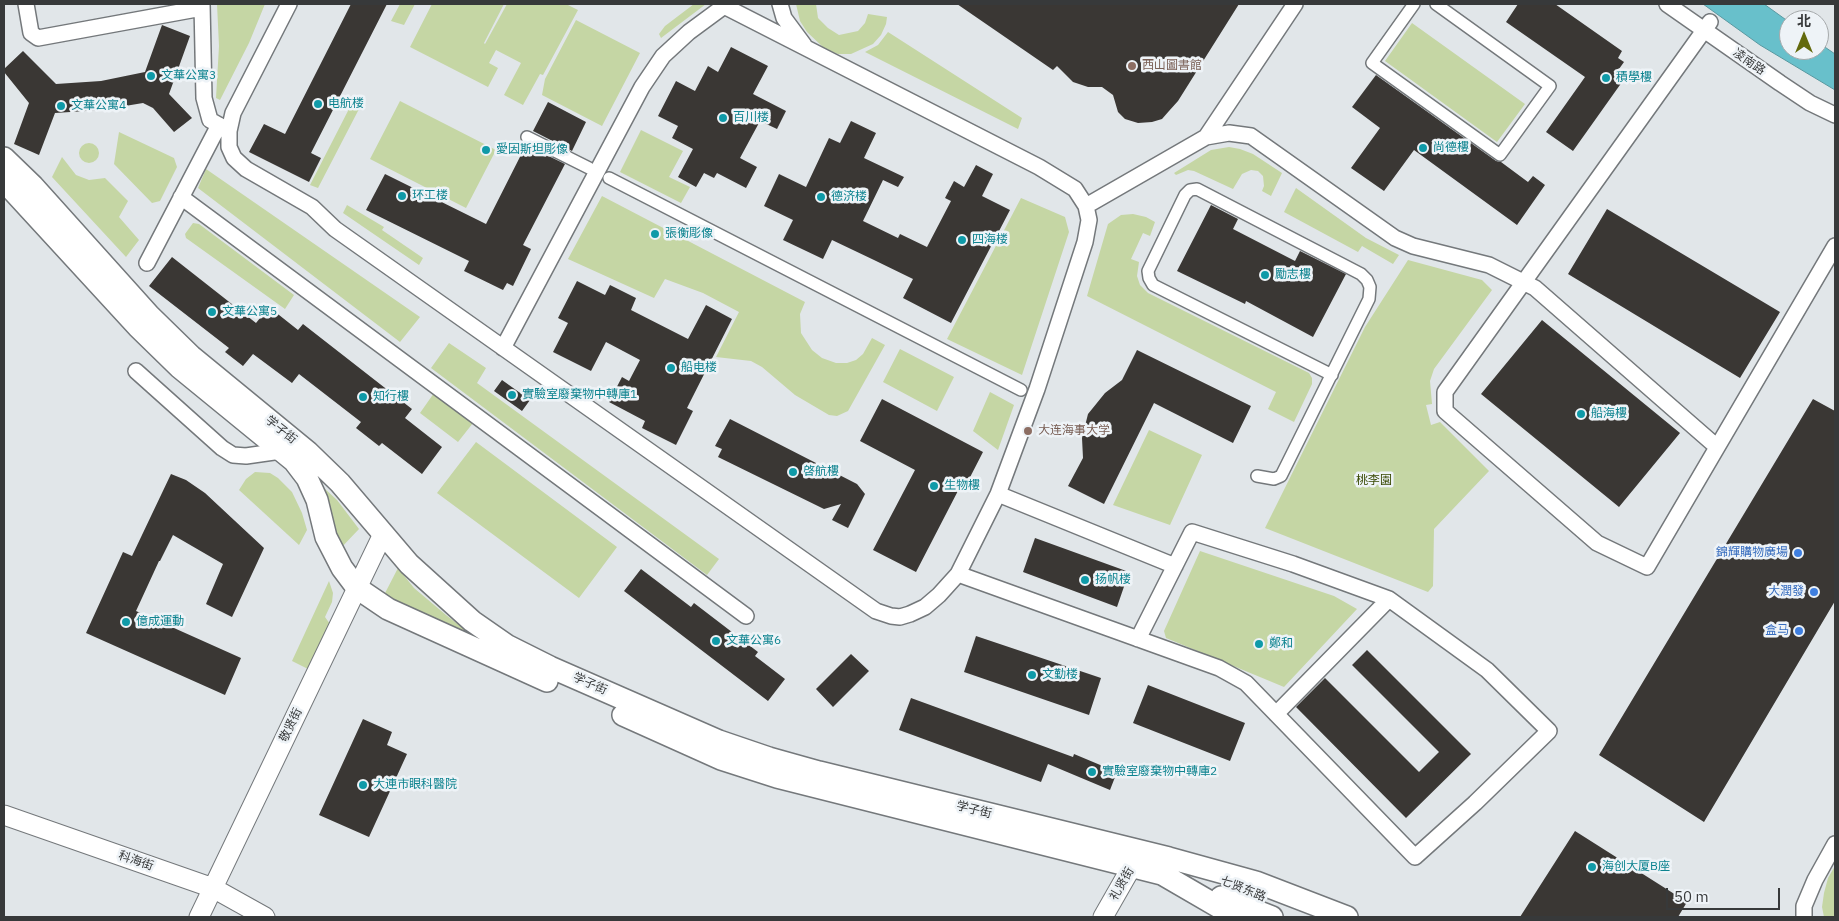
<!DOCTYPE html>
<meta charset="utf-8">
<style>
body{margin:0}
#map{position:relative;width:1839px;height:921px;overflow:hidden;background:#e1e6e9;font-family:"IBM Plex Sans","Noto Sans SC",sans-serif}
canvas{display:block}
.frame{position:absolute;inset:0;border:5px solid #37393a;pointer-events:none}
.north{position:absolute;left:1779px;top:10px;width:50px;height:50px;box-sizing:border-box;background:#eef3f7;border:1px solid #a5a9ab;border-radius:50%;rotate:0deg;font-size:14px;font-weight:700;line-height:20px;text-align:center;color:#37393a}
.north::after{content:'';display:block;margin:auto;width:18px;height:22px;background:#636a0d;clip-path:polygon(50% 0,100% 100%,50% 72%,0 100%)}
.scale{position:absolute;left:1666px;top:888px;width:114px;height:22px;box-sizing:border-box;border:2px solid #37393a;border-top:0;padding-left:6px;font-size:15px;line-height:18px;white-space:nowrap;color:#37393a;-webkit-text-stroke:4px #eef3f7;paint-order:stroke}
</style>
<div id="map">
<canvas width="1839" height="921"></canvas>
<div class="frame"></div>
<div class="north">北</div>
<div class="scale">50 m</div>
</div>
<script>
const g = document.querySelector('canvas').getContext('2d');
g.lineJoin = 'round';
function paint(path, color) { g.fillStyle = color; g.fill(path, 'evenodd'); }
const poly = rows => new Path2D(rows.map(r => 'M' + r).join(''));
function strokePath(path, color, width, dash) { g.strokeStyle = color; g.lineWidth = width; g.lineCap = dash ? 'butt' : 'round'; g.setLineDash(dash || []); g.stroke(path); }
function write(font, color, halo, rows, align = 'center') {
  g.font = font + ' "IBM Plex Sans","Noto Sans SC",sans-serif'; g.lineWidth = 5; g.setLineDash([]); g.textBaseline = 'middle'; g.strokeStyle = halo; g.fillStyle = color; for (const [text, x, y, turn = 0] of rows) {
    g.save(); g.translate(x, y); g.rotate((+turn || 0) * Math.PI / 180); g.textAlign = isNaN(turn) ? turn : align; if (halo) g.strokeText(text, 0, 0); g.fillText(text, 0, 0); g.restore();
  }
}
paint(poly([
 [217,4,265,4,249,43,220,100,216,98,219,46],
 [400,4,415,4,404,25,391,21],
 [432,4,504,4,484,43,485,44,507,4,566,4,578,10,543,75,540,74,523,105,504,95,521,63,496,50,489,63,498,68,488,87,410,47],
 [694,4,706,4,661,38,659,34,665,26],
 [796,4,816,4,818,18,828,28,839,35,858,31,865,23,868,14,887,17,886,24,881,35,873,44,851,54,838,54,825,49,807,32,800,21],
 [576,20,640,53,602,126,542,95,545,79],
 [1412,23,1525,104,1497,142,1385,61],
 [888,32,1022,118,1018,129,865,52,878,45],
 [400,101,496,150,466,208,370,159],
 [351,105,359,109,318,188,310,185],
 [641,130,683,151,669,177,690,187,681,203,620,172],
 [119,132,174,158,177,167,160,201,152,203,114,164],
 '79 153a10 10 0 1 1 20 0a10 10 0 1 1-20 0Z',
 [1229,147,1240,149,1253,154,1282,173,1271,196,1262,191,1264,186,1263,176,1258,171,1251,170,1242,174,1233,189,1194,171,1188,170,1176,175,1174,173,1211,150],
 [62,157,76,175,89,180,105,178,128,201,119,217,139,240,126,257,52,177],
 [206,169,420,317,400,342,198,188],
 [1296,188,1366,238,1399,255,1393,264,1362,246,1358,252,1284,212],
 [602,196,805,302,800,314,801,333,812,350,822,358,836,363,847,363,856,360,863,354,872,338,885,345,848,411,837,416,829,415,795,395,762,367,751,361,716,357,739,312,703,293,665,279,654,298,568,259],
 [1021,198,1065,217,1069,232,1022,375,947,339],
 [347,205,384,227,382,230,423,258,419,265,343,213],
 [1133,214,1146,217,1155,222,1150,236,1143,233,1131,259,1139,262,1137,276,1140,285,1148,293,1309,373,1312,378,1312,384,1294,422,1268,409,1276,392,1087,296,1108,224,1121,215],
 [193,223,199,224,294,295,285,309,186,238,185,234],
 [1408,260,1482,280,1492,290,1434,369,1430,381,1432,404,1426,405,1431,425,1440,422,1489,471,1434,529,1433,586,1428,592,1265,528,1365,327],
 [449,343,486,368,477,383,719,559,707,575,431,368],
 [900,349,954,377,937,411,883,382],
 [990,392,1014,405,998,450,973,431],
 [434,393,473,423,458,442,420,413],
 [1149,430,1202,455,1170,525,1113,505],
 [476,442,617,547,579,598,437,493],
 [255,472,270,473,278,478,292,492,302,513,307,530,299,545,239,490,246,479],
 [317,485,324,488,337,500,359,529,339,550],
 [1200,551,1334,596,1357,609,1284,687,1166,638,1164,631],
 [398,568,414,588,446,615,468,632,506,654,383,597],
 [329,581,333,593,332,602,325,617,330,624,308,669,292,661],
 [1835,866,1835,917,1824,917,1822,907,1824,893,1828,878]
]), '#c5d6a4');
const water = poly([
 [1703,4,1764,4,1789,22,1789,50,1819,50,1819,43,1835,54,1835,90,1760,45,1703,4]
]);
paint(water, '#68c0cb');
strokePath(water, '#5998a0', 1);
paint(poly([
 [351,4,387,4,311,153,321,158,309,182,249,152,264,124,285,134],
 [957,4,1239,4,1178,101,1169,111,1162,119,1152,122,1138,123,1125,119,1118,112,1113,95,1102,87,1088,87,1073,82,1057,66,1053,70],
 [1518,4,1555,4,1622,51,1618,58,1624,62,1619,69,1627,75,1573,151,1546,132,1585,77,1506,22],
 [162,25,190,36,169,94,192,118,174,132,153,108,143,103,101,110,55,113,39,155,14,144,29,103,4,72,4,69,23,51,56,84,101,81,145,72],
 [731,47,768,66,753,94,786,111,777,129,760,121,740,158,757,167,746,188,717,173,714,178,704,173,696,187,678,177,693,149,672,138,678,126,658,116,676,81,695,91,708,66,718,72],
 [1376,75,1496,161,1501,162,1528,182,1533,176,1545,185,1517,225,1414,150,1384,191,1351,168,1380,128,1352,107],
 [548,102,586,122,572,151,533,131],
 [851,121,876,133,864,158,904,177,898,187,883,180,863,221,898,238,900,234,927,247,951,201,945,198,954,181,964,187,976,165,993,174,982,196,1010,210,951,323,903,298,913,279,874,260,832,240,823,259,783,240,793,220,764,206,779,174,806,187,829,138,840,143],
 [526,145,565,164,523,245,531,249,513,286,507,283,503,290,464,271,469,261,366,210,385,174,486,224],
 [1211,205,1238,219,1233,229,1295,261,1300,251,1346,274,1313,337,1246,301,1245,304,1177,271],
 [1607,209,1780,312,1740,378,1568,274],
 [172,257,256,323,269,307,298,330,303,324,412,409,405,418,442,447,422,474,382,443,379,446,356,428,361,422,299,374,292,383,253,354,243,366,225,352,229,348,149,286],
 [577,281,605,295,610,285,636,298,631,310,688,339,706,305,732,319,687,408,693,411,676,445,642,428,645,421,609,402,622,377,629,381,640,360,606,342,591,371,553,352,568,323,558,318],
 [1542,320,1680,433,1619,507,1481,394],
 [1137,350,1251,406,1233,443,1154,403,1104,504,1068,486,1083,458,1082,438,1088,414,1105,393,1122,380],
 [502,380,530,400,522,411,494,391],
 [882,399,983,452,965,487,961,485,916,572,873,550,915,470,860,441],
 [1813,399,1835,411,1835,601,1704,822,1599,755],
 [730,419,857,484,865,494,848,528,832,520,841,504,824,509,718,457,722,449,715,446],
 [171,474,186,480,205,493,264,548,232,617,206,604,223,564,173,535,160,561,159,561,136,611,241,658,225,695,86,633,123,552,132,556],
 [1035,538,1129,572,1117,607,1023,572],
 [641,569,691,607,694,603,758,652,755,656,785,679,768,701,624,591],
 [976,636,1101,678,1089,715,964,672],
 [1367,650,1471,754,1406,818,1296,707,1325,678,1419,772,1439,752,1352,665],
 [851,654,869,671,833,707,816,689],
 [1148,685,1245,723,1230,761,1133,723],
 [911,698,1073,757,1074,754,1117,772,1110,790,1048,764,1041,782,899,730],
 [363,719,392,732,387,745,407,754,369,837,319,815],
 [1575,831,1687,902,1678,917,1520,917]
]), '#3a3734');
const pedestrian = poly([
 [1414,4,1372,63,1500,155,1550,86,1436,4],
 [527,137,589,168],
 [609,178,1021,390],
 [1257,476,1274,479,1281,476,1369,299,1370,287,1367,280,1361,274,1197,189,1190,190,1185,195,1148,271,1149,278,1153,285,1332,375]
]);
const minor = poly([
 [26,4,31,33,38,38,202,8],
 [202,4,204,98,210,120,226,129],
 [289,4,233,113,229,131,229,147,234,158,246,169,312,207,335,229,876,611,891,616,900,617,910,614,925,607,939,595,958,574,998,494,1037,389,1085,242,1089,220,1086,206,1075,189,1039,167,724,6],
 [780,4,784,18,804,45],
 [1667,4,1780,83,1810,103,1835,115],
 [1710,22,1445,392,1445,411,1597,543,1647,567,1835,246],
 [1206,137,1295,4],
 [181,197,746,616],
 [1086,206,1206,137,1229,133,1251,136,1395,238,1413,246,1489,265,1535,288,1717,447],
 [147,263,219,125],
 [503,348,642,87,663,56,689,32,727,4],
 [136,371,222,448,233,455,246,456,281,451],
 [998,494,1175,566],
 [958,574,1219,668,1246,683,1415,857,1475,803,1549,731,1487,670,1389,599,1293,564,1192,532,1138,639],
 [1276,714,1389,599],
 [1804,917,1804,906,1815,880,1835,844]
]);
const tertiary = poly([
 [4,815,213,888,265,917],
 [199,917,383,534],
 [1103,917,1139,854]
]);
const secondary = poly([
 [4,158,33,186,149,315,191,356,308,452,340,483,409,564,472,621,508,646,550,667,719,741,769,758,819,772,1169,858,1256,882,1347,917],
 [4,181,138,327,179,367,294,461,307,478,317,500,326,537,342,568,357,588,388,609,547,681],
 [623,715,721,759,777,777,1162,874,1236,917],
 [1221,897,1272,917]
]);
strokePath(pedestrian, '#74787b', 14);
strokePath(minor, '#74787b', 18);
strokePath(tertiary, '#74787b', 21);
strokePath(secondary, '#74787b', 24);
strokePath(pedestrian, '#fff', 11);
strokePath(minor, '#fff', 15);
strokePath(tertiary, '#fff', 19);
strokePath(secondary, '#fff', 21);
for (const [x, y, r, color] of [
 [1132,66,5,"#8d6e63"],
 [151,76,5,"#0f9aa8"],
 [1606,78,5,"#0f9aa8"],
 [318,104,5,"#0f9aa8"],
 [61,106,5,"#0f9aa8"],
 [723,118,5,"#0f9aa8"],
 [1423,148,5,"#0f9aa8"],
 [486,150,5,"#0f9aa8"],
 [402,196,5,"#0f9aa8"],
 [821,197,5,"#0f9aa8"],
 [655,234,5,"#0f9aa8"],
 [962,240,5,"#0f9aa8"],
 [1265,275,5,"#0f9aa8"],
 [212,312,5,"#0f9aa8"],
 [671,368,5,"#0f9aa8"],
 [512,395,5,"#0f9aa8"],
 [363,397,5,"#0f9aa8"],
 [1581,414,5,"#0f9aa8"],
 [1028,431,5,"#8d6e63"],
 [793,472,5,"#0f9aa8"],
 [934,486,5,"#0f9aa8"],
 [1798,553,5,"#3f7fe0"],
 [1085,580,5,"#0f9aa8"],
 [1814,592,5,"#3f7fe0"],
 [126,622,5,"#0f9aa8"],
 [1799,631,5,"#3f7fe0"],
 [716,641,5,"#0f9aa8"],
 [1259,644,5,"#0f9aa8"],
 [1032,675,5,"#0f9aa8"],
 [1092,772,5,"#0f9aa8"],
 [363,785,5,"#0f9aa8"],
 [1592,867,5,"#0f9aa8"]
]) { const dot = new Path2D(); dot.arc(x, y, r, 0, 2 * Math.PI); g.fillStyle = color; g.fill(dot); strokePath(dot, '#eef3f7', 2); }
write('12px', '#37393a', '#eef3f7', [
 ["凌南路",1749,62,35],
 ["学子街",281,430,39],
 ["学子街",590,684,24],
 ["敬贤街",291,725,-64],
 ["学子街",974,810,14],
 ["科海街",136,861,19],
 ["礼贤街",1122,884,-60],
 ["七贤东路",1243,889,22]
]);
write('12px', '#785e54', '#eef3f7', [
 ["西山圖書館",1142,66],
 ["大连海事大学",1038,431]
], 'left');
write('12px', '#0d838f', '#eef3f7', [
 ["文華公寓3",161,76],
 ["積學樓",1616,78],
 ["电航楼",328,104],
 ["文華公寓4",71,106],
 ["百川楼",733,118],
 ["尚德樓",1433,148],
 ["愛因斯坦彫像",496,150],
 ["环工楼",412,196],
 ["德济楼",831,197],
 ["張衡彫像",665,234],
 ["四海楼",972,240],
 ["勵志樓",1275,275],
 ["文華公寓5",222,312],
 ["船电楼",681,368],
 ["實驗室廢棄物中轉庫1",522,395],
 ["知行樓",373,397],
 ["船海樓",1591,414],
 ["啓航樓",803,472],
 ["生物樓",944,486],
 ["扬帆楼",1095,580],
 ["億成運動",136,622],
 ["文華公寓6",726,641],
 ["鄭和",1269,644],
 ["文勤楼",1042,675],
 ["實驗室廢棄物中轉庫2",1102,772],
 ["大連市眼科醫院",373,785],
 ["海创大厦B座",1602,867]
], 'left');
write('12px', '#374800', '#eef3f7', [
 ["桃李園",1374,481]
]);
write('12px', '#366cbe', '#eef3f7', [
 ["錦輝購物廣場",1788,553],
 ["大潤發",1804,592],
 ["盒马",1789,631]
], 'right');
</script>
